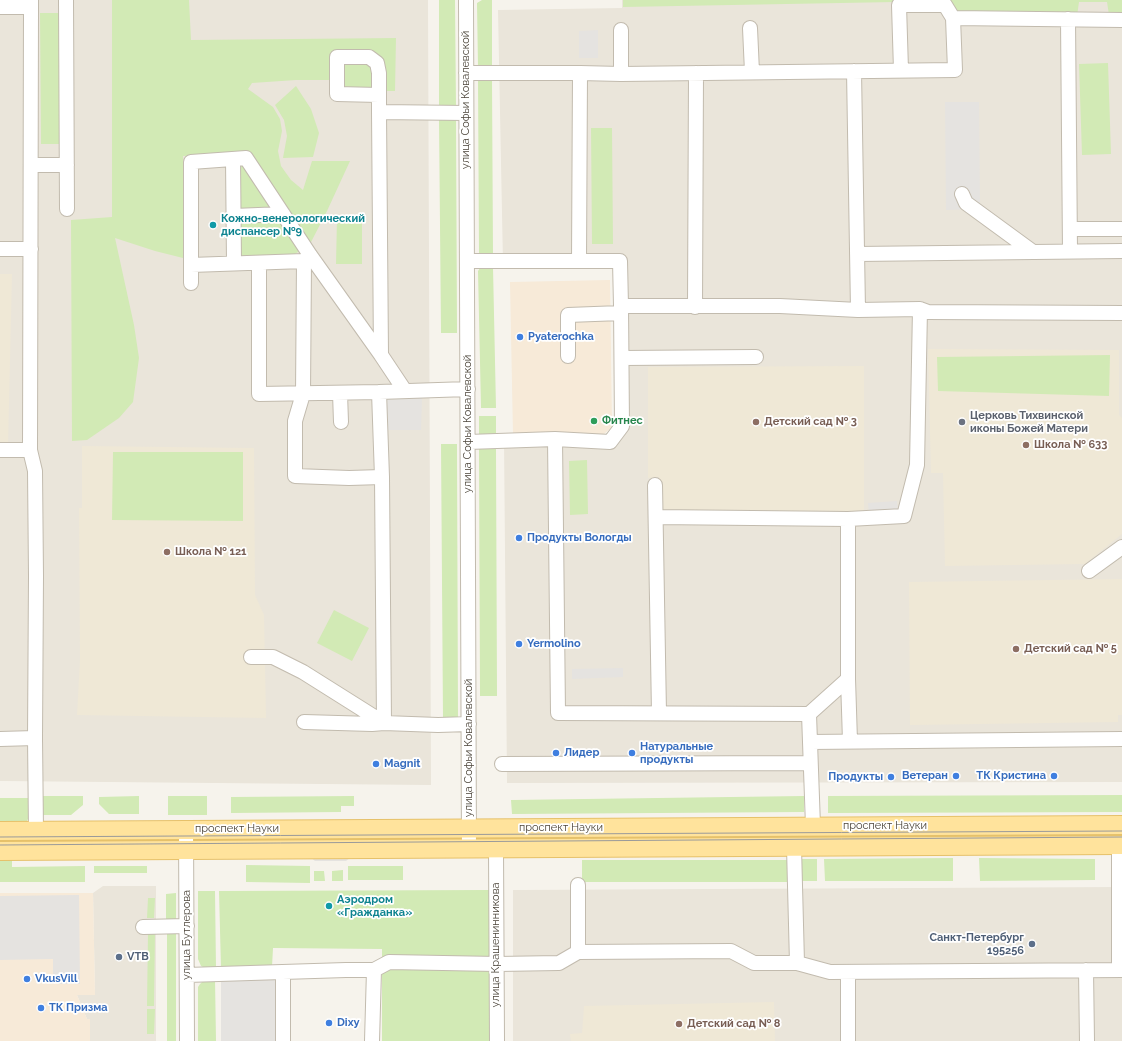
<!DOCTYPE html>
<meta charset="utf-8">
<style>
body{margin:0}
canvas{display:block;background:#f6f3ec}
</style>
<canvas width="1122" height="1041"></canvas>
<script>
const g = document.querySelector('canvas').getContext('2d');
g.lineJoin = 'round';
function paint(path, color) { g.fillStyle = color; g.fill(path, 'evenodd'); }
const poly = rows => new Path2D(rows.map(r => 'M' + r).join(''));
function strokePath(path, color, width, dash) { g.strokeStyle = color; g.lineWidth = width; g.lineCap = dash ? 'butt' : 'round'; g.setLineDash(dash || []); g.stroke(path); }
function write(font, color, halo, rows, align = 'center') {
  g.font = font + ' Raleway,sans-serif'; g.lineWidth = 3.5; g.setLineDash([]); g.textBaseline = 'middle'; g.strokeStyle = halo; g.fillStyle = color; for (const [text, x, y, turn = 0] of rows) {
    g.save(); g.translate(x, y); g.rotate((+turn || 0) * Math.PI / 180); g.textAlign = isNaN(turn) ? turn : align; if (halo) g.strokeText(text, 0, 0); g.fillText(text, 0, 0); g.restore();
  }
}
paint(poly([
 [0,0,428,0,431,785,0,781],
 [622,0,1122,0,1122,782,507,783,504,438,609,436,619,425,617,265,503,264,498,10,622,8],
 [103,886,156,886,156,1041,84,1041,90,1041,89,1019,87,1019,77,995,95,994,93,893],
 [1122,887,1122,1041,513,1041,513,890]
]), '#eae5da');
paint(poly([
 [610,280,612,427,604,434,513,436,510,282],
 [0,893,93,893,95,995,77,995,87,1019,90,1019,90,1041,0,1041]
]), '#f7ead8');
paint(poly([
 [0,274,12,274,8,446,0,445],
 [928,349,1119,350,1119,415,1122,418,1122,534,1085,564,945,566,943,473,931,473],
 [864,366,864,511,661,512,659,477,648,478,648,367],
 [82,446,254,448,255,595,264,615,266,718,77,715,80,660,79,508,82,508],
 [1122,579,1122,715,1118,715,1118,722,910,725,909,582],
 [774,1002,775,1041,571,1041,570,1034,582,1033,584,1006]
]), '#efe8d6');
paint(poly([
 [112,0,189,0,191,40,396,38,395,91,341,91,342,80,296,80,252,83,248,89,273,107,280,119,282,131,278,151,281,166,291,180,303,190,312,161,350,161,327,211,310,244,295,254,239,258,235,155,183,156,187,259,155,251,115,238,134,325,139,358,133,402,119,418,87,440,72,441,71,220,112,217],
 [439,0,455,0,456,108,439,108],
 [482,0,492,0,492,68,478,68,477,3],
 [623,0,1122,0,1122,15,1109,15,1107,2,1079,2,1077,16,956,14,950,1,623,7],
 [40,13,59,13,60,144,41,144],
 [1108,63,1111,154,1082,155,1079,64],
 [478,78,492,78,493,257,480,256,479,254],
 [296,86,311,109,319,133,313,157,283,158,287,136,284,120,275,105],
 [456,118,457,333,441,333,439,119],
 [591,128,612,128,613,244,592,244],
 [337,218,362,218,362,264,336,264],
 [482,267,493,267,496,408,481,408,478,271,480,268],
 [1110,355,1109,396,938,391,937,357],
 [479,416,496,416,496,438,479,439],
 [441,444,457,444,458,721,443,721],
 [479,448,496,448,497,696,480,696],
 [113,452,243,452,243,521,112,520],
 [587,460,588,514,570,515,569,461],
 [334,610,369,628,352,661,317,643],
 [1122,795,1122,812,828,813,828,796],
 [42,796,83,796,83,805,71,815,42,815],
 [139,796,139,814,109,814,99,804,99,797],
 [168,796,207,796,207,815,168,815],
 [354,796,354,806,341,806,341,812,231,813,231,797],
 [804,796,804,812,512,814,511,800],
 [0,798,29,798,29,817,27,821,0,821],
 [953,858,953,881,825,881,824,859],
 [979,858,1095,859,1095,880,980,881],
 [0,859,12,859,12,867,85,866,85,882,0,882],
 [799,859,817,859,817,881,799,881],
 [582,860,790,860,791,882,582,882],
 [246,865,310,866,310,883,246,882],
 [94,866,147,866,147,873,94,873],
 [348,866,403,866,403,880,348,880],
 [343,870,343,881,332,881,332,871],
 [314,871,324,871,325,881,314,881],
 [489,890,490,1041,382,1041,382,949,273,948,272,967,221,969,219,891],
 [198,891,215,891,216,969,205,968,201,966,198,959],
 [176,893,176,919,166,920,166,894],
 [148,898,155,898,154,918,147,918],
 [148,932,155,932,154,1006,147,1006],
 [167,932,176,934,176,1041,167,1041],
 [215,978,216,1041,198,1041,198,987,200,984,203,981],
 [147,1009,155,1009,154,1034,147,1034]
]), '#d2eab5');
paint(poly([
 [598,30,598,58,579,58,579,31],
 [945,102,979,102,980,209,946,210],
 [422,397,421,430,386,430,384,398],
 [897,501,898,512,869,514,868,503],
 [623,668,623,677,572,679,572,669],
 [311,858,350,858,346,861,315,861],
 [79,895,80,984,58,984,53,974,53,959,0,960,0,896],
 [275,977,276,1041,221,1041,221,978]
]), '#e5e3e0');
const minor = poly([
 [66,0,67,209],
 [466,0,469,849],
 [0,7,31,7,31,0],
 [31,7,30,450,35,471,36,576,35,738],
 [1068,19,1070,251],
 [750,28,752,72],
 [621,30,621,74],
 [901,70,899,5,945,5,953,18],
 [854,71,858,310],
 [466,73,580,73,621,74,955,70,953,18,1122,20],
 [379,95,337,94,337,57,369,57,377,63,379,73,379,112],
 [233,159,234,263],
 [31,165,67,165],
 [962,194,966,203,1033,252],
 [234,216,283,214],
 [1070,229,1122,229],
 [0,249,31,249],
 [857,254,1122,251],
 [309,255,304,261,303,394,295,421,295,476,349,478,382,477],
 [304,261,191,265,191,162,246,158,310,255,381,355,405,391],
 [467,261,620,261,621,306,780,306,858,310,920,309,928,312,1122,313],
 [579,261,580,73],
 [259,263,259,394,379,392],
 [191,283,191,265],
 [695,307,696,73],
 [381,355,379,112,466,113],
 [568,356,568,315,621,313],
 [622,358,756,357],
 [340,393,341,422],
 [555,439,610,442,622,426,621,306],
 [468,442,555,439,558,713,809,714,848,679],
 [0,450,30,450],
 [655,485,659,713],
 [656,517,848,519],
 [1089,571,1122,547],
 [251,657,273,657,303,672,384,723],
 [809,714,813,826],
 [304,722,372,724,384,723,438,725,469,724],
 [384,723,382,477,379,392,468,389],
 [0,739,35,738,36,831],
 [850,741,848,679,848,519,904,516,917,465,920,309],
 [810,742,1122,739],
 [502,764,810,763],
 [186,829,187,1041],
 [1119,845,1119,970],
 [794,847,797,963],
 [496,848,497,1041],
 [578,885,578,952],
 [143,927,187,926],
 [374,970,389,962,497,964,559,963,578,952,731,951,754,963,797,963,830,972,1122,970],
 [1086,970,1087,1041],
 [283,972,283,1041],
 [848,972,848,1041],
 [187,975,346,970,374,970,372,1041]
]);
const major = poly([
 [0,831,1122,825],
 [0,851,1122,845]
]);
strokePath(minor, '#c2bbae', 16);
strokePath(major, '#e6c16a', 20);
strokePath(minor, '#fff', 14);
strokePath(major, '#ffe39c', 18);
strokePath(poly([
 [0,837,1122,831],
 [0,845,1122,837]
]), '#9a9a9a', 1);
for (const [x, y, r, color] of [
 [213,225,4,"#0f9aa8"],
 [520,337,4,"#3f7fe0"],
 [594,421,4,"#2e9e5b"],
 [756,422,4,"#8d6e63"],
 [962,422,4,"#6b7280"],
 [1026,445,4,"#8d6e63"],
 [519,538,4,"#3f7fe0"],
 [167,552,4,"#8d6e63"],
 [519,644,4,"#3f7fe0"],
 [1016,649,4,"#8d6e63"],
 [556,753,4,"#3f7fe0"],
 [632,753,4,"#3f7fe0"],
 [376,764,4,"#3f7fe0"],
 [956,776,4,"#3f7fe0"],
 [1054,776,4,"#3f7fe0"],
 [891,777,4,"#3f7fe0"],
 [329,906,4,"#0f9aa8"],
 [1032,944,4,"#5c6f8a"],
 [119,957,4,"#5c6f8a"],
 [27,979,4,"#3f7fe0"],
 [41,1008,4,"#3f7fe0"],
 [329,1023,4,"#3f7fe0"],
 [679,1024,4,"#8d6e63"]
]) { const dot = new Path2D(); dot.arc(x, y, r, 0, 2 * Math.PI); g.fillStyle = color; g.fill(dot); strokePath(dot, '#fff', 1.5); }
write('11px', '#4b4439', '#fff', [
 ["улица Софьи Ковалевской",466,100,-90],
 ["улица Софьи Ковалевской",468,424,-90],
 ["улица Софьи Ковалевской",469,748,-90],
 ["проспект Науки",885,826],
 ["проспект Науки",561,828],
 ["проспект Науки",237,829],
 ["улица Бутлерова",187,935,-90],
 ["улица Крашенинникова",496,945,-90]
]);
write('bold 11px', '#0d838f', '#fff', [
 ["Кожно-венерологический",221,219],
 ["диспансер №9",221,232],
 ["Аэродром",337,900],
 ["«Гражданка»",337,913]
], 'left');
write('bold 11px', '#366cbe', '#fff', [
 ["Pyaterochka",528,337],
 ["Продукты Вологды",527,538],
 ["Yermolino",527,644],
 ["Натуральные",640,747],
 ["продукты",640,760],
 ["Лидер",564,753],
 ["Magnit",384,764],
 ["Ветеран",948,776,"right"],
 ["ТК Кристина",1046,776,"right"],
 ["Продукты",883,777,"right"],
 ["VkusVill",35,979],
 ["ТК Призма",49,1008],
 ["Dixy",337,1023]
], 'left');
write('bold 11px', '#5b616d', '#fff', [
 ["Церковь Тихвинской",970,416],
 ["иконы Божей Матери",970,429]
], 'left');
write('bold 11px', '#27864d', '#fff', [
 ["Фитнес",602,421]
], 'left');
write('bold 11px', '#785e54', '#fff', [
 ["Детский сад № 3",764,422],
 ["Школа № 633",1034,445],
 ["Школа № 121",175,552],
 ["Детский сад № 5",1024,649],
 ["Детский сад № 8",687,1024]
], 'left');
write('bold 11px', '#4e5e75', '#fff', [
 ["Санкт-Петербург",1024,938],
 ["195256",1024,951],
 ["VTB",127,957,"left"]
], 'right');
</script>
